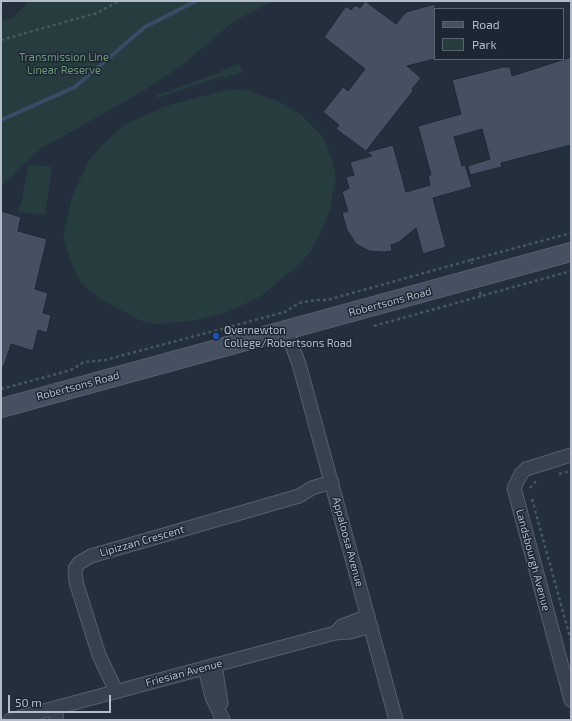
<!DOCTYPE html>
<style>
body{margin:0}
#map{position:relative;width:572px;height:721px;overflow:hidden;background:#242f3e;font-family:"Exo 2",sans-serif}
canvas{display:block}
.frame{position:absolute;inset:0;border:2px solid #b4bcc9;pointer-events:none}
.legend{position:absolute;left:434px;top:8px;width:130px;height:52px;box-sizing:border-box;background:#1d2633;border:1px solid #59626f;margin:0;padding:5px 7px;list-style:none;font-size:12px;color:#b4bcc9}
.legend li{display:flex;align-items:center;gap:8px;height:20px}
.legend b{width:20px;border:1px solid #59626f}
.scale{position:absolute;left:8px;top:695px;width:103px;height:18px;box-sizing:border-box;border:2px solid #b4bcc9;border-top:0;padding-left:5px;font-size:12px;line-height:14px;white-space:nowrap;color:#b4bcc9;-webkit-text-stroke:3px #1d2633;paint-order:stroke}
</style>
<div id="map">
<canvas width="572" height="721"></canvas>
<div class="frame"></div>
<ul class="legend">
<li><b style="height:5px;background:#465061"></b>Road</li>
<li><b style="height:11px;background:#263c3f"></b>Park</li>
</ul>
<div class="scale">50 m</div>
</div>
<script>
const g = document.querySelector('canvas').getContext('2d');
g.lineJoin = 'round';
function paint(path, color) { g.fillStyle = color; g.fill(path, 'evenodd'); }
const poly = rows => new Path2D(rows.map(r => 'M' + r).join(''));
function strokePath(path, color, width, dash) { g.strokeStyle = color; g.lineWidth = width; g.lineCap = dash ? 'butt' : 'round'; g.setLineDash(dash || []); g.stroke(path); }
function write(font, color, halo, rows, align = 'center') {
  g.font = font + ' "Exo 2",sans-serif'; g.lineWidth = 3; g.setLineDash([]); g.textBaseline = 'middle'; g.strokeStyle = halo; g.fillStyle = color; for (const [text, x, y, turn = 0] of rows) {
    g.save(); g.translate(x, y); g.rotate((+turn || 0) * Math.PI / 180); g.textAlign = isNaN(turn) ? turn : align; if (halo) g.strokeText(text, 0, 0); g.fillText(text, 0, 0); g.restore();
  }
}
paint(poly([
 [29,1,274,1,234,21,181,66,140,93,40,149,1,187,1,21,14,17],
 [239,64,242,72,224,78,223,76,158,98,157,95,222,72,221,71],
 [226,90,246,90,280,102,300,114,324,138,332,160,336,178,330,209,320,234,311,251,296,267,261,296,227,312,191,321,158,324,141,321,102,300,81,283,70,259,63,236,72,197,89,160,107,140,126,124,163,107],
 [28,164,52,167,45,215,17,212,22,202]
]), '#263c3f');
strokePath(poly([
 [1,120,75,87,145,27,196,1]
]), '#394c67', 4);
const building = poly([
 [365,1,396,24,406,12,435,4,435,59,407,66,421,78,412,89,413,91,366,151,336,129,339,125,323,112,343,87,348,91,365,69,324,37,346,6,351,10,355,5,360,8,365,1],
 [571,57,571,145,501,163,502,167,470,175,468,166,490,159,482,129,454,137,462,166,465,165,472,187,433,198,446,247,423,254,416,228,399,242,391,245,392,251,385,252,369,251,356,244,347,230,342,213,348,211,342,192,349,188,346,177,354,175,350,162,372,156,367,152,393,145,406,192,430,185,428,175,431,175,418,126,461,114,452,80,503,67,510,67,512,76,571,57],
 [1,211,21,217,18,231,47,239,35,289,48,293,43,313,51,315,47,333,38,330,33,351,11,344,4,366,1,366,1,211]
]);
paint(building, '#455162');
strokePath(building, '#1f2835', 1);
const street = poly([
 [286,330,299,364,396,720],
 [571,455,526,469,521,474,514,488,571,700],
 [335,633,342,626,368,616],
 [215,665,221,703],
 [205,668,212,697,223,720],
 [116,691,99,655,76,582,75,569,79,563,91,556,299,496,312,488,332,482],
 [54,708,57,720],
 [10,720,335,633,350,632,371,626]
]);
const secondary = poly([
 [1,408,571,252]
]);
strokePath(street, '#565f6c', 15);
strokePath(secondary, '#565f6c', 20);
strokePath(poly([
 [1,40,97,13,119,1],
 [471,260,571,233],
 [480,292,481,296,571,271],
 [374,326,481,296],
 [1,389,71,370,84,362,105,360,285,312,299,303,315,300,327,300,471,260,472,264],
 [559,474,571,471],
 [530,488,537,480],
 [532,499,571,641]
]), '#44595c', 2.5, [3, 3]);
strokePath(street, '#38414e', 13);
strokePath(secondary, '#465061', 18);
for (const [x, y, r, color] of [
 [216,336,4,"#1a4fb4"]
]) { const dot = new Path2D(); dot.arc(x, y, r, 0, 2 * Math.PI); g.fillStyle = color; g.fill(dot); strokePath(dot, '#1d2633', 1.5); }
write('11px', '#6b9a76', '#1d2633', [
 ["Transmission Line",64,57],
 ["Linear Reserve",64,70]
]);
write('11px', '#b4bcc9', '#1d2633', [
 ["Robertsons Road",390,302,-15],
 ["Robertsons Road",78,386,-15],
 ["Lipizzan Crescent",142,541,-16],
 ["Appaloosa Avenue",348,542,75],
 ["Landsbourgh Avenue",533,560,75],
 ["Friesian Avenue",184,673,-15]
]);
write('11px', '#b4bcc9', '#1d2633', [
 ["Overnewton",224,330],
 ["College/Robertsons Road",224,343]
], 'left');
</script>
